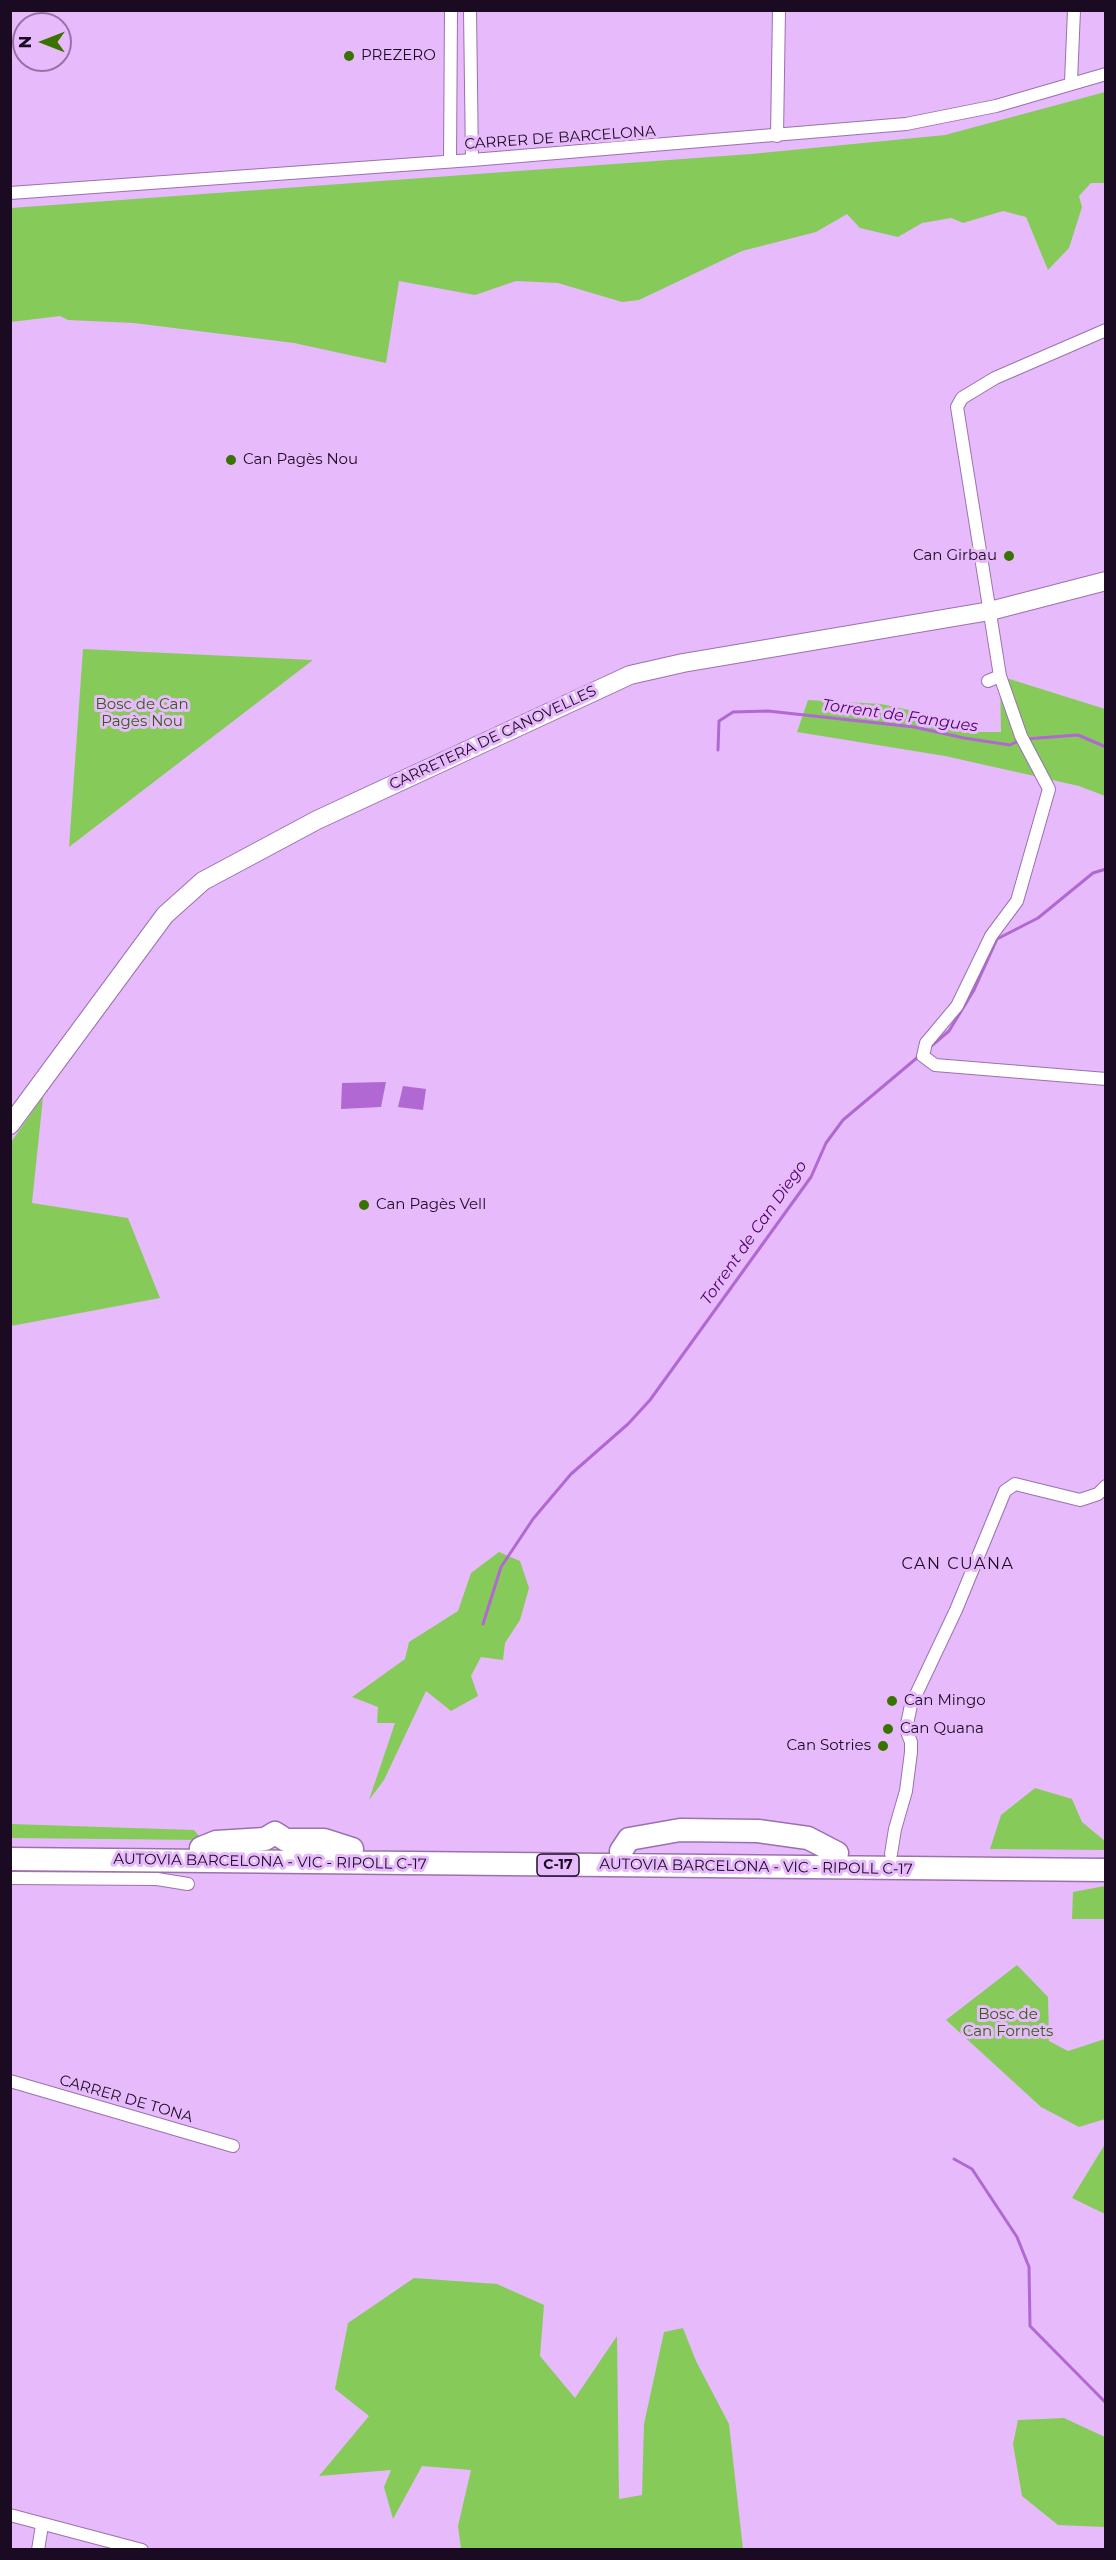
<!DOCTYPE html>
<meta charset="utf-8">
<style>
body{margin:0}
#map{position:relative;width:1116px;height:2560px;overflow:hidden;background:#e7bafc;font-family:Montserrat,sans-serif}
canvas{display:block}
.frame{position:absolute;inset:0;border:12px solid #1b0b22;pointer-events:none}
.north{position:absolute;left:12px;top:12px;width:60px;height:60px;box-sizing:border-box;background:#e7bafc;border:2px solid #9574a5;border-radius:50%;rotate:270deg;font-size:16px;font-weight:700;line-height:24px;text-align:center;color:#1b0b22}
.north::after{content:'';display:block;margin:auto;width:21px;height:27px;background:#3a7200;clip-path:polygon(50% 0,100% 100%,50% 72%,0 100%)}
</style>
<div id="map">
<canvas width="1116" height="2560"></canvas>
<div class="frame"></div>
<div class="north">N</div>
</div>
<script>
const g = document.querySelector('canvas').getContext('2d');
g.lineJoin = 'round';
function paint(path, color) { g.fillStyle = color; g.fill(path, 'evenodd'); }
const poly = rows => new Path2D(rows.map(r => 'M' + r).join(''));
function strokePath(path, color, width, dash) { g.strokeStyle = color; g.lineWidth = width; g.lineCap = dash ? 'butt' : 'round'; g.setLineDash(dash || []); g.stroke(path); }
function write(font, color, halo, rows, align = 'center') {
  g.font = font + ' Montserrat,sans-serif'; g.lineWidth = 6; g.setLineDash([]); g.textBaseline = 'middle'; g.strokeStyle = halo; g.fillStyle = color; for (const [text, x, y, turn = 0] of rows) {
    g.save(); g.translate(x, y); g.rotate((+turn || 0) * Math.PI / 180); g.textAlign = isNaN(turn) ? turn : align; if (halo) g.strokeText(text, 0, 0); g.fillText(text, 0, 0); g.restore();
  }
}
paint(poly([
 [1105,92,1105,183,1091,183,1079,196,1082,207,1069,248,1048,270,1026,217,1003,211,963,223,951,218,922,223,898,237,860,228,847,214,816,232,742,251,639,300,622,302,558,283,516,281,475,295,399,281,386,363,294,343,134,323,68,320,60,316,11,322,11,208,751,154,945,135],
 [83,649,313,660,69,847],
 [1000,676,1105,709,1105,796,1079,786,945,756,797,732,808,700,881,704,942,717,977,732,1001,732],
 [43,1097,32,1203,128,1218,160,1298,11,1326,11,1142],
 [499,1552,520,1561,529,1588,520,1620,505,1643,503,1660,481,1657,471,1676,478,1696,451,1711,426,1691,384,1780,369,1800,395,1723,377,1723,378,1707,352,1697,405,1659,409,1642,458,1611,471,1573],
 [1035,1788,1072,1799,1082,1822,1105,1841,1105,1850,990,1849,1001,1815],
 [11,1824,194,1830,202,1840,11,1838],
 [1105,1886,1105,1919,1072,1919,1073,1892],
 [1017,1965,1048,1997,1049,2041,1068,2051,1105,2039,1105,2119,1079,2127,1041,2107,946,2020],
 [1105,2144,1105,2214,1072,2198],
 [414,2278,497,2284,544,2305,540,2356,575,2398,617,2336,619,2499,642,2495,644,2424,664,2332,683,2328,696,2361,729,2424,743,2549,461,2549,458,2526,471,2470,422,2466,393,2519,384,2487,391,2470,319,2476,369,2416,335,2389,348,2323],
 [1064,2418,1105,2437,1105,2527,1058,2525,1022,2496,1013,2444,1018,2420]
]), '#86cb59');
paint(poly([
 [386,1082,381,1107,341,1109,342,1083],
 [403,1086,426,1089,423,1110,398,1107]
]), '#b268d2');
strokePath(poly([
 [1025,739,1078,735,1106,747],
 [718,750,719,721,733,712,768,711,914,727,964,738,1010,745,1018,741],
 [930,1047,949,1031,974,990,997,939,1038,918,1093,873,1106,869],
 [483,1624,501,1567,533,1519,571,1474,628,1424,650,1400,811,1177,826,1143,843,1120,918,1057],
 [954,2159,972,2169,1017,2237,1029,2267,1030,2326,1106,2403]
]), '#b268d2', 3);
const street = poly([
 [470,10,472,160],
 [1071,82,1074,10],
 [777,136,779,10],
 [450,160,451,10],
 [10,193,472,160,906,124,996,106,1106,74],
 [1000,676,1021,736,1049,789,1017,901,991,936,957,1006,926,1043,923,1056,935,1065,1106,1079],
 [988,681,1000,676,957,407,962,398,995,378,1106,330],
 [891,1854,895,1829,906,1791,911,1752,911,1742,906,1729,911,1705,956,1610,1005,1491,1015,1484,1080,1500,1098,1494,1106,1486],
 [10,1878,157,1879,188,1884],
 [10,2081,233,2146],
 [10,2515,142,2550],
 [38,2550,42,2525]
]);
const secondary = poly([
 [10,1125,165,915,203,881,317,820,630,675,683,663,990,611,1106,581]
]);
const highway = poly([
 [201,1848,216,1842,265,1839,275,1833,286,1840,324,1840,352,1849],
 [621,1851,629,1839,680,1830,758,1831,808,1838,837,1853],
 [10,1859,1106,1870]
]);
strokePath(street, '#9a71ad', 14);
strokePath(secondary, '#9a71ad', 20);
strokePath(highway, '#9a71ad', 25);
strokePath(street, '#fff', 12);
strokePath(secondary, '#fff', 18);
strokePath(highway, '#fff', 22);
for (const [x, y, r, color] of [
 [349,56,6,"#3a7200"],
 [231,460,6,"#3a7200"],
 [1009,556,6,"#3a7200"],
 [364,1205,6,"#3a7200"],
 [892,1701,6,"#3a7200"],
 [888,1729,6,"#3a7200"],
 [883,1746,6,"#3a7200"]
]) { const dot = new Path2D(); dot.arc(x, y, r, 0, 2 * Math.PI); g.fillStyle = color; g.fill(dot); strokePath(dot, '#e7bafc', 2); }
for (const [x, y, w] of [
 [558,1865,42]
]) { const box = new Path2D(); box.roundRect(x - w / 2, y - 11, w, 22, 4.5); g.fillStyle = '#e7bafc'; g.fill(box); strokePath(box, '#1b0b22', 1.5); }
write('bold 14px', '#1b0b22', null, [
 ["C-17",558,1865]
]);
write('15px', '#1b0b22', '#e7bafc', [
 ["PREZERO",361,56],
 ["Can Pagès Nou",243,460],
 ["Can Girbau",997,556,"right"],
 ["Can Pagès Vell",376,1205],
 ["Can Mingo",904,1701],
 ["Can Quana",900,1729],
 ["Can Sotries",871,1746,"right"]
], 'left');
write('15px', '#1b0b22', '#e7bafc', [
 ["CARRER DE BARCELONA",560,138,-4],
 ["CARRETERA DE CANOVELLES",493,738,-25],
 ["AUTOVIA BARCELONA - VIC - RIPOLL C-17",270,1862,1],
 ["AUTOVIA BARCELONA - VIC - RIPOLL C-17",756,1867,1],
 ["CARRER DE TONA",126,2099,16]
]);
write('15px', '#325f0c', '#e7bafc', [
 ["Bosc de Can",142,705],
 ["Pagès Nou",142,722],
 ["Bosc de",1008,2015],
 ["Can Fornets",1008,2032]
]);
write('italic 16px', '#500069', '#e7bafc', [
 ["Torrent de Fangues",900,716,8],
 ["Torrent de Can Diego",754,1233,-55]
]);
g.letterSpacing = '1.5px';
write('16px', '#1b0b22', '#e7bafc', [
 ["CAN CUANA",958,1564]
]);
g.letterSpacing = '0px';
</script>
